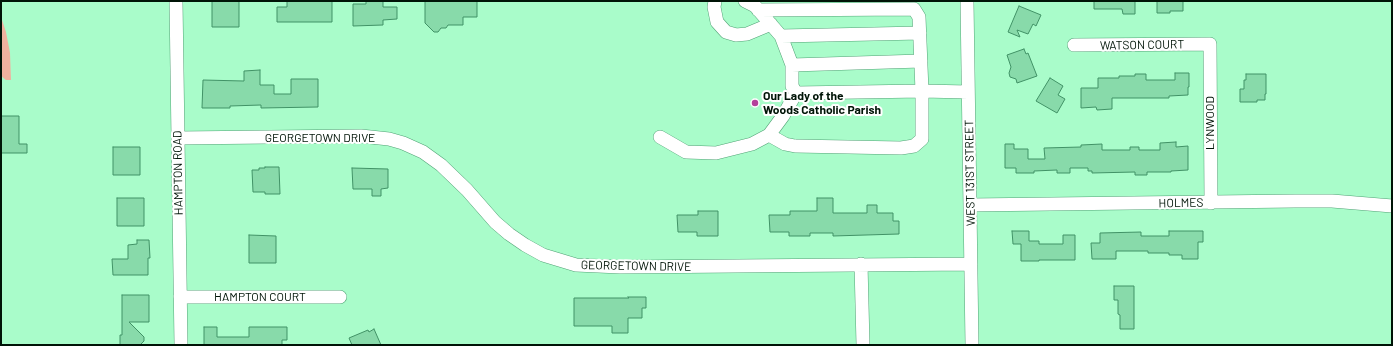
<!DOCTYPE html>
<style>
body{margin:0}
#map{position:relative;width:1393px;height:346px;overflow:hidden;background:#a9fcca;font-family:Barlow,sans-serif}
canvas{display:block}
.frame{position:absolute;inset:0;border:2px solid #001407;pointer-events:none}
</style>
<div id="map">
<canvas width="1393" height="346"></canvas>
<div class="frame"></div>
</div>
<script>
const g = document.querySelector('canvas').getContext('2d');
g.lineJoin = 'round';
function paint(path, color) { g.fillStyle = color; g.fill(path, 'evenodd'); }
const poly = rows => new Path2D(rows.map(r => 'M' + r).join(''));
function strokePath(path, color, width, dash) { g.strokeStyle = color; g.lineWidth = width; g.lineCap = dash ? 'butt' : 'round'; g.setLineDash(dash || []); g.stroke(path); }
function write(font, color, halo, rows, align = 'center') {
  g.font = font + ' Barlow,sans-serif'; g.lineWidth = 4; g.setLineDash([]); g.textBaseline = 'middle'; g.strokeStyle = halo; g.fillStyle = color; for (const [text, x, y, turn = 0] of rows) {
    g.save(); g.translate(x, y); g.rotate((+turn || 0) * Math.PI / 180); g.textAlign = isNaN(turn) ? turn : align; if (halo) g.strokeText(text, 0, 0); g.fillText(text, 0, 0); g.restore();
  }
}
paint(poly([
 [1,17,6,32,10,53,11,80,6,80,1,76]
]), '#f0b29f');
const building = poly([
 [212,1,239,1,239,27,212,27,212,1],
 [287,1,332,1,332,22,277,22,277,7,287,7,287,1],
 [366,1,383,1,383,7,397,7,397,19,383,20,383,25,353,26,353,4,366,4,366,1],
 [425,1,477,1,477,17,463,17,463,25,448,25,446,28,441,28,438,32,434,32,425,23,425,1],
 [1094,1,1135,1,1135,14,1123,14,1122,9,1094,9,1094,1],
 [1157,1,1183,1,1183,11,1170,11,1170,13,1157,13,1157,1],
 [1019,6,1041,15,1036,26,1033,24,1028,34,1017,30,1020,37,1008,32,1019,6],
 [1024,49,1026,54,1028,53,1037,76,1017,83,1016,79,1010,77,1009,73,1011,67,1007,55,1024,49],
 [260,70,260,85,274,85,274,94,291,94,291,79,318,79,318,107,261,108,261,105,230,106,230,108,202,108,203,80,244,81,244,71,260,70],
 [1175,73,1189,73,1189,87,1188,87,1188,95,1169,96,1169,98,1112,98,1112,109,1097,110,1096,107,1081,108,1081,88,1098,88,1098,78,1119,78,1119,76,1135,76,1135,74,1146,74,1146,80,1175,80,1175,73],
 [1246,74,1266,74,1266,94,1265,94,1265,100,1257,100,1257,102,1240,102,1240,89,1244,89,1244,80,1246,80,1246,74],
 [1050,78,1063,86,1058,95,1065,99,1057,113,1036,101,1050,78],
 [1,116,19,116,19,144,27,144,27,153,1,153,1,116],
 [1176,142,1176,147,1188,146,1188,170,1171,171,1171,172,1147,172,1147,175,1135,175,1135,172,1092,173,1092,171,1088,171,1088,168,1070,168,1070,173,1057,173,1057,170,1034,171,1034,173,1016,173,1016,168,1005,168,1005,144,1014,144,1014,149,1028,149,1028,159,1045,159,1044,148,1081,147,1081,145,1102,144,1102,150,1130,150,1130,147,1139,147,1139,150,1160,150,1160,143,1176,142],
 [113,147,140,147,140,175,113,175,113,147],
 [265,167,279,167,280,194,265,194,265,192,253,192,252,170,259,170,259,168,265,168,265,167],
 [352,168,388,169,388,188,381,189,381,196,372,196,372,189,353,189,352,168],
 [117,198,144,198,144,226,117,226,117,198],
 [817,198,833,198,833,213,867,213,867,205,877,205,877,213,893,213,893,221,899,221,899,234,833,236,833,233,810,233,810,236,789,236,789,232,770,232,769,215,790,215,790,211,817,211,817,198],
 [698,211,718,211,718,236,697,236,697,232,678,232,677,215,698,215,698,211],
 [1012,231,1029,231,1029,241,1039,241,1039,244,1063,244,1063,235,1075,235,1075,260,1039,260,1039,261,1021,261,1021,244,1013,244,1012,231],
 [1169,231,1203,231,1203,242,1198,242,1198,259,1182,259,1182,255,1169,255,1169,253,1148,253,1148,251,1116,251,1116,259,1092,259,1091,243,1100,243,1100,233,1141,232,1141,236,1169,236,1169,231],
 [249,235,276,236,276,263,249,263,249,235],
 [137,240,149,240,150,258,148,258,148,275,113,275,112,259,128,259,128,245,137,244,137,240],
 [1114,286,1134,286,1134,329,1120,329,1120,315,1118,314,1118,300,1114,300,1114,286],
 [122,295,149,295,149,322,129,322,144,337,144,341,140,345,120,345,120,335,122,335,122,295],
 [628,297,646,297,646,308,642,308,642,318,628,318,628,333,612,333,612,326,574,326,574,298,629,298,628,297],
 [204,327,217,327,217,337,249,337,249,327,287,327,287,340,282,340,282,345,204,345,204,327],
 [374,329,381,345,352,345,349,338,368,330,369,332,374,329]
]);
paint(building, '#88daaa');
strokePath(building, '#419266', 1);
const minor = poly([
 [176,1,181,345],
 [715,1,714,7,717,22,726,32,736,35,747,34,771,24],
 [745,1,755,6,781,36,792,65,792,86,796,93,922,91,968,92],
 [967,1,972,345],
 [758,10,914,9,919,17,922,91,922,139,914,146,901,148,795,146,785,144,769,135],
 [781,36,920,33],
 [1074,45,1210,44,1211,203],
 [792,65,921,61],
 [660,137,686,152,716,153,752,144,769,135,783,116,796,93],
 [178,138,361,136,389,139,403,143,423,152,441,165,467,190,495,222,509,234,525,245,543,255,576,265,620,267,971,264],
 [970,205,1295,201,1332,201,1392,206],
 [861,264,863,345],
 [180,297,340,297]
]);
strokePath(minor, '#52a376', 14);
strokePath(minor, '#fff', 13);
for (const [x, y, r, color] of [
 [755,103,4,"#b4419b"]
]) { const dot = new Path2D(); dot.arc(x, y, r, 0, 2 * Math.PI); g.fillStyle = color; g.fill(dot); strokePath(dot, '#fff', 1.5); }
write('12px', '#001407', '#fff', [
 ["WATSON COURT",1142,45,-1],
 ["LYNWOOD",1210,123,-90],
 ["GEORGETOWN DRIVE",320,138],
 ["HAMPTON ROAD",178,173,-91],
 ["WEST 131ST STREET",970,173,-91],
 ["HOLMES",1181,203,-1],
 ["GEORGETOWN DRIVE",636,266,1],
 ["HAMPTON COURT",260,297]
]);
write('bold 12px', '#001407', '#fff', [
 ["Our Lady of the",763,96],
 ["Woods Catholic Parish",763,110]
], 'left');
</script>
